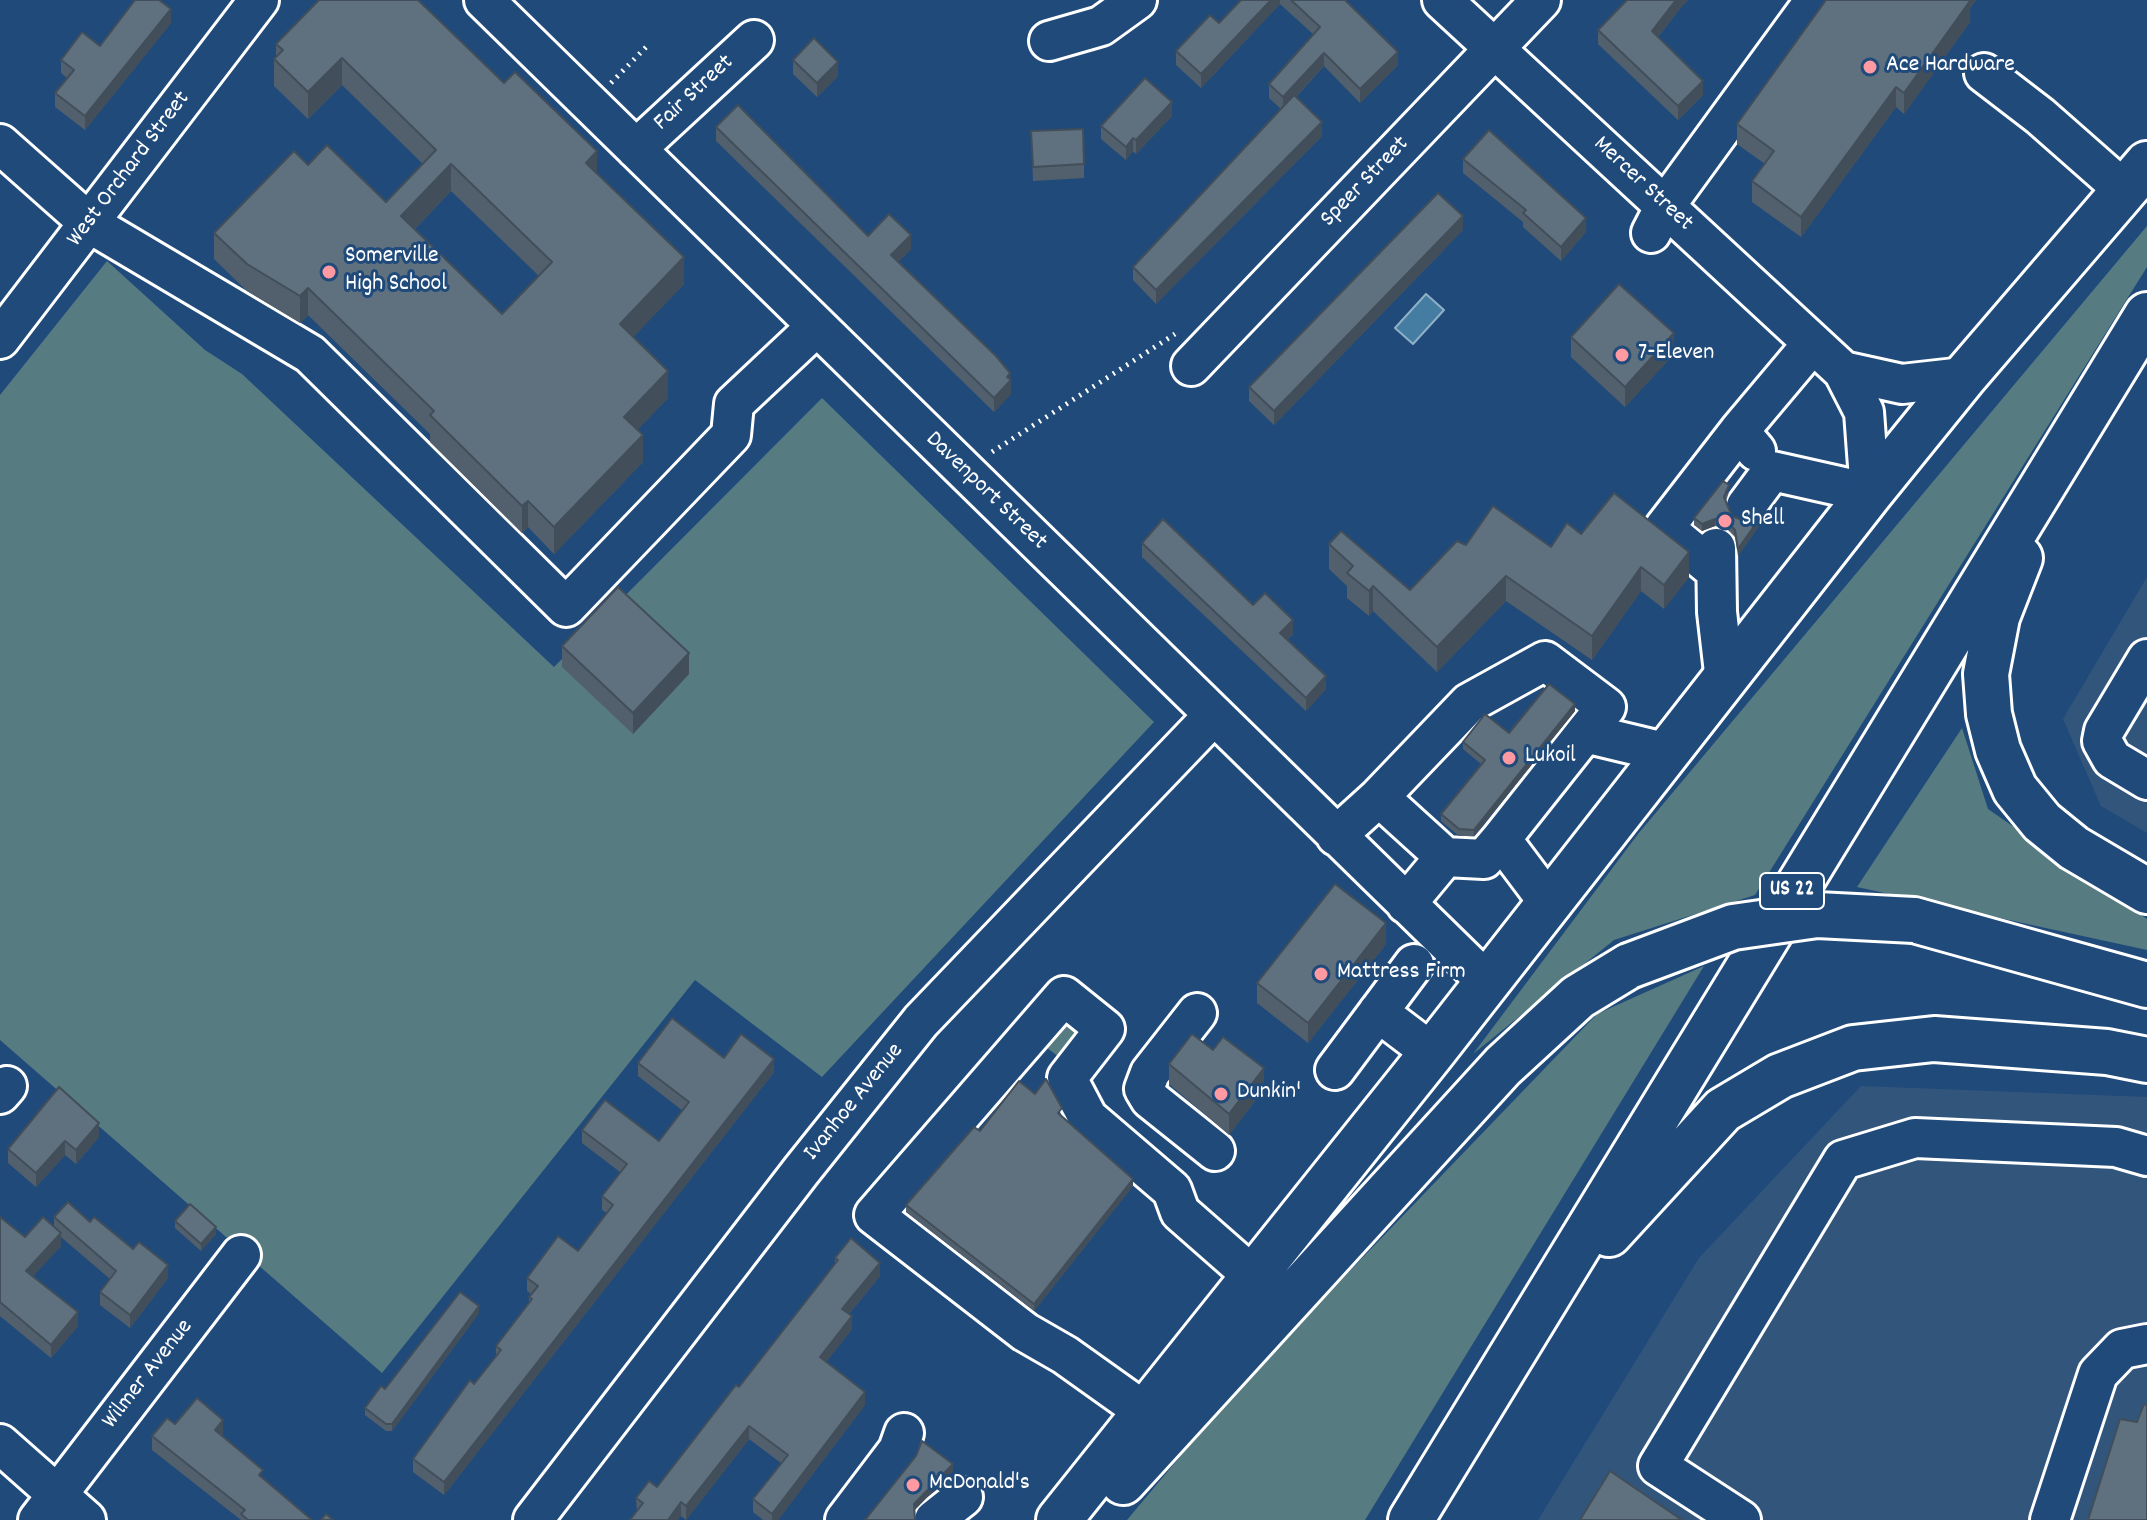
<!DOCTYPE html>
<style>
body{margin:0}
canvas{display:block;background:#1f4a7a}
</style>
<canvas width="2147" height="1520"></canvas>
<script>
const g = document.querySelector('canvas').getContext('2d');
g.lineJoin = 'round';
function paint(path, color) { g.fillStyle = color; g.fill(path, 'evenodd'); }
const poly = rows => new Path2D(rows.map(r => 'M' + r).join(''));
function strokePath(path, color, width, dash) { g.strokeStyle = color; g.lineWidth = width; g.lineCap = dash ? 'butt' : 'round'; g.setLineDash(dash || []); g.stroke(path); }
function write(font, color, halo, rows, align = 'center') {
  g.font = font + ' Dekko,sans-serif'; g.lineWidth = 6; g.setLineDash([]); g.textBaseline = 'middle'; g.strokeStyle = halo; g.fillStyle = color; for (const [text, x, y, turn = 0] of rows) {
    g.save(); g.translate(x, y); g.rotate((+turn || 0) * Math.PI / 180); g.textAlign = isNaN(turn) ? turn : align; if (halo) g.strokeText(text, 0, 0); g.fillText(text, 0, 0); g.restore();
  }
}
paint(poly([
 [2147,577,2147,833,2101,806,2063,719],
 [1861,1086,2147,1097,2147,1520,1538,1520,1699,1258]
]), '#32557c');
paint(poly([
 [2147,226,2147,267,1755,895,1614,940,1473,1054,1638,834],
 [107,261,205,350,242,374,554,667,822,398,1154,722,822,1077,695,980,382,1373,0,1040,0,395],
 [1962,728,1988,809,2147,919,2147,950,1857,887],
 [1704,966,1365,1520,1127,1520,1240,1385,1597,1014],
 [1062,1019,1080,1031,1059,1057,1043,1045]
]), '#567b81');
const water = poly([
 [1426,294,1444,310,1413,344,1395,328,1426,294]
]);
paint(water, '#457ca1');
strokePath(water, '#8fb0c7', 2);
const minor = poly([
 [484,0,1487,982],
 [1442,0,1843,371,1864,412,1870,493,1772,471,1746,506],
 [1049,41,1101,26,1137,0],
 [1984,73,2040,116,2124,190],
 [0,144,89,223,310,354,566,607,731,435,734,404,816,327],
 [636,149,754,40],
 [1651,233,1665,206,1815,0],
 [0,339,259,0],
 [1191,366,1541,0],
 [1843,371,1902,384,1964,377],
 [1756,451,1739,431,1813,343],
 [1716,548,1717,612,1725,681],
 [1716,571,1664,528,1739,431],
 [2147,659,2104,731,2102,741,2112,759,2147,780],
 [1379,797,1469,703,1545,661,1606,707,1585,733],
 [1336,836,1379,797,1445,857],
 [1549,903,1501,839,1585,733,1668,753],
 [1406,904,1445,857,1484,859,1501,839],
 [1378,1012,1432,1053],
 [1197,1013,1150,1073,1144,1089,1150,1099,1215,1151],
 [1335,1070,1414,964],
 [0,1094,7,1086],
 [1145,1412,1065,1355,1025,1332,874,1215,1064,996,1105,1029,1067,1078,1088,1118,1172,1190,1180,1212,1254,1277],
 [0,1444,86,1520],
 [38,1520,241,1255],
 [533,1520,801,1171,921,1021,1213,716],
 [845,1520,898,1450,904,1433],
 [934,1520,963,1497],
 [1741,1520,1658,1466,1843,1160,1915,1138,2116,1147,2147,1156],
 [2050,1520,2098,1374,2122,1349,2147,1344]
]);
const highway = poly([
 [2020,558,1997,617,1986,674,1989,714,1998,750,2015,789,2042,822,2074,848,2147,891],
 [1914,920,2147,985],
 [1609,1234,1723,1110,1780,1076,1853,1048,1934,1039,2107,1052,2147,1060],
 [1123,1482,1503,1066,1578,997,1629,966],
 [1059,1520,1432,1053,1870,493,1964,377,2147,164],
 [1411,1520,2147,315]
]);
strokePath(minor, '#fff', 44);
strokePath(highway, '#fff', 50);
strokePath(poly([
 [611,83,650,43],
 [992,452,1175,334]
]), '#fff', 5, [2, 6]);
strokePath(minor, '#1f4a7a', 38);
strokePath(highway, '#1f4a7a', 44);
const highwayBridge = poly([
 [1629,966,1733,927,1817,915,1914,920]
]);
strokePath(highwayBridge, '#fff', 50, []);
strokePath(highwayBridge, '#1f4a7a', 44);
paint(poly([
 [319,0,597,173,684,284,633,337,668,398,637,430,643,462,554,554,528,527,522,533,430,442,430,434,308,315,300,323,247,291,214,259,214,233,308,165,386,202,423,164,342,85,308,119,274,86,274,59,276,56,276,44],
 [451,191,539,276,502,314,415,229],
 [1241,0,1345,0,1398,65,1360,103,1324,66,1296,97,1322,136,1156,304,1133,280,1133,267,1281,109,1269,98,1269,84,1313,34,1280,4,1201,88,1176,65,1176,51,1219,23],
 [1627,0,1688,0,1679,10,1658,37,1703,95,1678,120,1598,44,1598,30],
 [1826,0,1976,0,1970,8,1970,22,1904,114,1896,107,1801,237,1752,202,1752,181,1765,164,1737,144,1737,124],
 [171,23,85,130,55,107,55,93,67,78,61,73,61,60],
 [793,60,838,76,817,97,793,74],
 [1172,116,1136,154,1133,151,1126,160,1101,139,1101,126],
 [716,127,868,236,911,249,898,262,1010,373,1011,394,994,412,716,141],
 [1031,131,1084,164,1084,178,1033,181],
 [1463,159,1586,232,1561,261,1523,227,1523,222,1463,173],
 [1463,230,1274,425,1249,401,1249,387],
 [1571,337,1674,354,1625,407,1571,357],
 [1729,492,1726,501,1732,516,1744,521,1764,519,1738,556,1735,537,1727,529,1715,526,1702,531,1694,525,1694,518],
 [1581,534,1689,577,1664,609,1641,591,1592,660,1506,601,1437,672,1373,611,1369,616,1347,598,1347,586,1329,569,1329,544,1410,590,1466,545,1551,547],
 [1142,543,1253,605,1293,634,1287,640,1326,689,1306,711,1142,557],
 [562,646,689,674,633,734,562,667],
 [1575,711,1474,836,1459,836,1441,821,1441,814,1481,764,1463,749,1463,742,1509,733],
 [1386,944,1308,1043,1257,1003,1257,983],
 [724,1058,774,1072,444,1495,413,1472,413,1459,496,1357,496,1346,529,1303,529,1297,531,1294,527,1291,527,1278,578,1251,607,1213,602,1210,602,1196,620,1172,582,1143,582,1130,659,1141,683,1111,638,1076,638,1063],
 [1169,1064,1264,1089,1229,1135,1169,1084],
 [1062,1115,1061,1116,1133,1186,1034,1311,906,1212,906,1205,980,1131],
 [99,1137,76,1164,65,1155,36,1187,8,1163,8,1149],
 [0,1217,25,1237,54,1226,54,1217,90,1222,168,1278,130,1328,100,1305,100,1292,110,1279,61,1237,61,1246,33,1276,78,1326,51,1358,0,1316],
 [175,1221,216,1234,201,1251,175,1228],
 [835,1258,880,1276,849,1314,852,1329,826,1362,865,1405,778,1520,763,1520,753,1512,753,1499,781,1463,749,1439,686,1520,681,1516,677,1520,630,1520,637,1512,636,1498,657,1487,739,1387,835,1265],
 [479,1313,392,1431,386,1431,365,1415,365,1408,385,1389],
 [175,1424,223,1434,222,1436,263,1479,312,1520,241,1520,152,1450,152,1436]
]), '#52606d');
paint(poly([
 [1271,0,1280,0,1280,4,1201,88,1201,74],
 [1676,0,1688,0,1679,10,1652,44,1652,31],
 [1964,0,1976,0,1970,8,1970,22,1904,114,1904,93],
 [171,9,171,23,85,130,85,116],
 [1398,52,1398,65,1360,103,1360,89],
 [1324,53,1324,66,1283,110,1283,97],
 [342,58,342,85,308,119,308,92],
 [838,62,838,76,817,97,817,83],
 [1703,81,1703,95,1678,120,1678,106],
 [1896,87,1896,107,1801,237,1801,217],
 [1172,102,1172,116,1136,154,1136,140],
 [1322,122,1322,136,1156,304,1156,290],
 [1133,138,1133,151,1126,160,1126,147],
 [597,151,597,178,586,163],
 [451,164,451,191,401,243,401,216],
 [1463,216,1463,230,1274,425,1274,411],
 [1586,218,1586,232,1561,261,1561,247],
 [911,235,911,249,891,269,891,255],
 [684,257,684,284,620,351,620,324],
 [308,288,308,315,300,323,300,296],
 [1674,333,1674,354,1625,407,1625,387],
 [668,371,668,398,624,444,624,417],
 [1010,373,1011,394,994,412,994,398,1007,377],
 [643,435,643,462,554,554,554,527],
 [528,501,528,527,522,533,522,506],
 [1764,512,1764,519,1738,556,1738,549],
 [1715,519,1715,526,1702,531,1702,524],
 [1689,552,1689,577,1664,609,1664,585],
 [1641,567,1641,591,1592,660,1592,636],
 [1506,576,1506,601,1437,672,1437,647],
 [1373,586,1373,611,1369,616,1369,591],
 [1293,620,1293,634,1280,647,1280,633],
 [689,653,689,674,633,734,633,713],
 [1326,676,1326,689,1306,711,1306,698],
 [1575,704,1575,711,1474,836,1474,830],
 [1386,923,1386,944,1308,1043,1308,1023],
 [774,1059,774,1072,444,1495,444,1482],
 [1264,1068,1264,1089,1229,1135,1229,1114],
 [99,1123,99,1137,76,1164,76,1150],
 [65,1141,65,1155,36,1187,36,1173],
 [1133,1179,1133,1186,1034,1311,1034,1304],
 [216,1227,216,1234,201,1251,201,1244],
 [61,1233,61,1246,26,1284,26,1271],
 [880,1263,880,1276,842,1322,842,1309],
 [168,1265,168,1278,130,1328,130,1315],
 [479,1306,479,1313,392,1431,392,1424],
 [78,1312,78,1326,51,1358,51,1345],
 [852,1316,852,1329,820,1370,820,1357],
 [865,1392,865,1405,778,1520,772,1520,772,1514],
 [223,1420,223,1434,215,1444,215,1430],
 [749,1426,749,1439,686,1520,686,1506],
 [953,1464,953,1471,914,1511,914,1504],
 [681,1502,681,1516,677,1520,668,1520]
]), '#424e59');
const building = poly([
 [135,0,159,0,171,9,85,116,55,93,74,70,61,60,82,32,100,46,135,0],
 [319,0,418,0,504,83,515,72,597,151,586,163,684,257,620,324,668,371,624,417,643,435,554,527,528,501,522,506,430,415,434,411,308,288,300,296,247,264,214,233,294,151,308,165,327,145,386,202,436,150,342,58,308,92,274,59,283,50,276,44,319,0],
 [451,164,552,262,502,314,401,216,451,164],
 [1241,0,1271,0,1201,74,1176,51,1210,15,1219,23,1241,0],
 [1291,0,1345,0,1398,52,1360,89,1324,53,1283,97,1269,84,1320,27,1291,0],
 [1627,0,1676,0,1652,31,1703,81,1678,106,1598,30,1627,0],
 [1826,0,1969,0,1970,1,1904,93,1896,87,1801,217,1752,181,1774,151,1737,124,1826,0],
 [814,38,838,62,817,83,793,60,814,38],
 [1145,78,1172,102,1136,140,1133,138,1126,147,1101,126,1145,78],
 [1294,95,1322,122,1156,290,1133,267,1294,95],
 [738,105,868,236,889,214,911,235,891,255,996,356,1010,373,1007,377,1011,380,994,398,716,127,738,105],
 [1083,129,1084,164,1033,167,1031,131,1083,129],
 [1489,130,1586,218,1561,247,1523,213,1526,210,1463,159,1489,130],
 [1438,193,1463,216,1274,411,1249,387,1438,193],
 [1619,284,1674,333,1625,387,1571,337,1619,284],
 [1723,481,1729,485,1724,497,1732,516,1744,521,1764,512,1738,549,1735,530,1727,522,1715,519,1702,524,1694,518,1723,481],
 [1614,493,1689,552,1664,585,1641,567,1592,636,1506,576,1437,647,1373,586,1369,591,1347,573,1353,566,1329,544,1341,531,1410,590,1457,541,1466,545,1493,506,1551,547,1567,523,1581,534,1614,493],
 [1163,519,1253,605,1265,593,1293,620,1280,633,1326,676,1306,698,1142,543,1163,519],
 [618,587,689,653,633,713,562,646,618,587],
 [1549,684,1575,704,1474,830,1459,829,1441,814,1485,760,1463,742,1485,714,1509,733,1549,684],
 [1335,884,1386,923,1308,1023,1257,983,1335,884],
 [672,1018,724,1058,741,1034,774,1059,444,1482,413,1459,470,1380,474,1384,501,1350,496,1346,532,1299,529,1297,538,1286,527,1278,558,1236,578,1251,613,1205,602,1196,627,1164,582,1130,605,1100,659,1141,689,1102,638,1063,672,1018],
 [1192,1034,1213,1050,1223,1037,1264,1068,1229,1114,1169,1064,1192,1034],
 [1046,1079,1062,1108,1058,1113,1133,1179,1034,1304,906,1205,974,1127,980,1131,1019,1081,1035,1094,1046,1079],
 [59,1087,99,1123,76,1150,65,1141,36,1173,8,1149,59,1087],
 [68,1202,90,1222,94,1217,133,1249,139,1242,168,1265,130,1315,100,1292,116,1271,54,1217,68,1202],
 [190,1204,216,1227,201,1244,175,1221,190,1204],
 [0,1217,25,1237,43,1217,61,1233,26,1271,78,1312,51,1345,0,1302,0,1217],
 [851,1238,880,1263,842,1309,852,1316,820,1357,865,1392,772,1514,753,1499,788,1455,749,1426,686,1506,681,1502,668,1520,630,1520,643,1503,636,1498,649,1481,657,1487,736,1385,739,1387,838,1260,835,1258,851,1238],
 [460,1292,479,1306,392,1424,386,1424,365,1408,381,1386,385,1389,460,1292],
 [197,1398,223,1420,215,1430,263,1470,259,1475,312,1520,248,1520,241,1514,245,1510,152,1436,167,1418,175,1424,197,1398],
 [2144,1404,2147,1405,2147,1520,2088,1520,2120,1419,2137,1422,2144,1404],
 [922,1441,953,1464,914,1504,915,1520,865,1520,916,1456,922,1441],
 [1610,1471,1682,1520,1580,1520,1610,1471],
 [326,1514,333,1520,321,1520,326,1514]
]);
paint(building, '#5f707f');
strokePath(building, '#424e59', 2);
for (const [x, y, r, color] of [
 [1870,67,8,"#ff9aa2"],
 [329,272,8,"#ff9aa2"],
 [1622,355,8,"#ff9aa2"],
 [1725,521,8,"#ff9aa2"],
 [1509,758,8,"#ff9aa2"],
 [1321,974,8,"#ff9aa2"],
 [1221,1094,8,"#ff9aa2"],
 [913,1485,8,"#ff9aa2"]
]) { const dot = new Path2D(); dot.arc(x, y, r, 0, 2 * Math.PI); g.fillStyle = color; g.fill(dot); strokePath(dot, '#1f4a7a', 3); }
for (const [x, y, w] of [
 [1792,891,64]
]) { const box = new Path2D(); box.roundRect(x - w / 2, y - 18, w, 36, 6); g.fillStyle = '#1f4a7a'; g.fill(box); strokePath(box, '#fff', 2); }
write('bold 22px', '#fff', null, [
 ["US 22",1792,891]
]);
write('24px', '#fff', '#1f4a7a', [
 ["Ace Hardware",1886,67],
 ["Somerville",345,258],
 ["High School",345,286],
 ["7-Eleven",1638,355],
 ["Shell",1741,521],
 ["Lukoil",1525,758],
 ["Mattress Firm",1337,974],
 ["Dunkin'",1237,1094],
 ["McDonald's",929,1485]
], 'left');
write('24px', '#fff', '#1f4a7a', [
 ["Fair Street",695,94,-43],
 ["West Orchard Street",130,170,-53],
 ["Speer Street",1366,183,-46],
 ["Mercer Street",1642,185,43],
 ["Davenport Street",985,492,44],
 ["Ivanhoe Avenue",855,1103,-51],
 ["Wilmer Avenue",149,1375,-52]
]);
</script>
